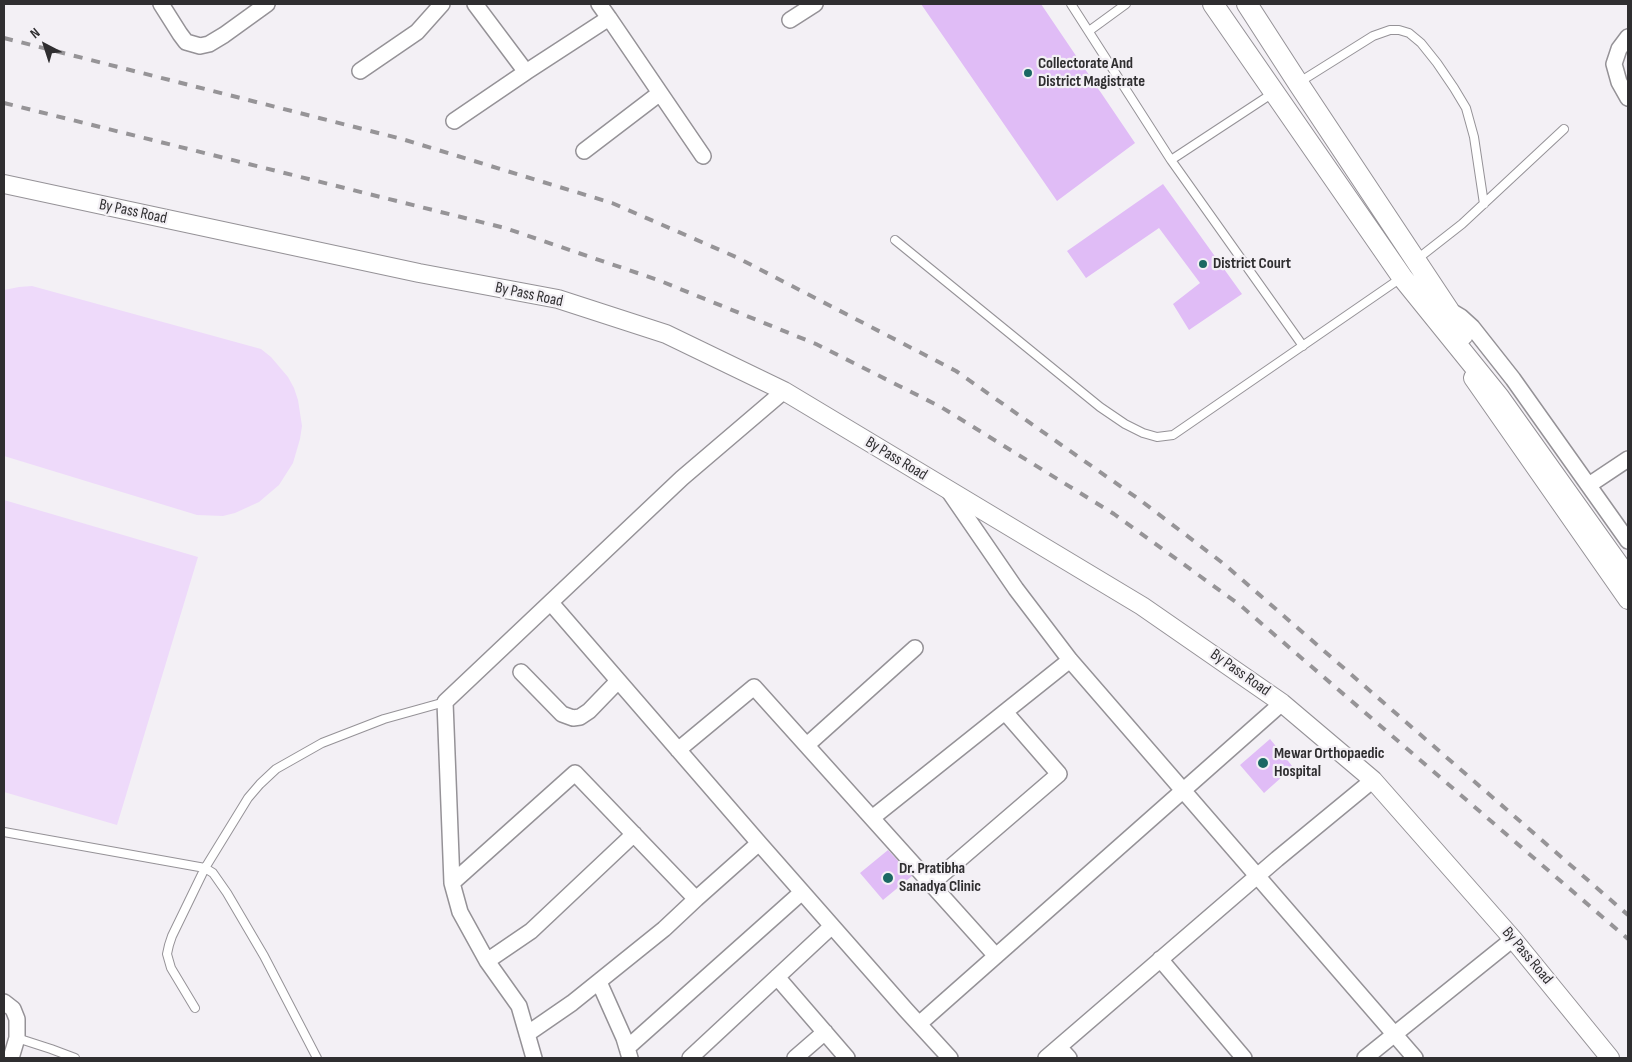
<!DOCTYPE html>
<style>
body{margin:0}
#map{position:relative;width:1632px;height:1062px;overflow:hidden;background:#f3f0f5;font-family:"Sofia Sans Condensed",sans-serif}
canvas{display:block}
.frame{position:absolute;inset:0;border:5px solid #2f2e30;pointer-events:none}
.north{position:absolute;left:20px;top:20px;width:50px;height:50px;-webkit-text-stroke:4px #f3f0f5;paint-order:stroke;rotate:320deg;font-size:14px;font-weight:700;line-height:20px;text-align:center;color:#2f2e30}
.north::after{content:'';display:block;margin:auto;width:18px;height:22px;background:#2f2e30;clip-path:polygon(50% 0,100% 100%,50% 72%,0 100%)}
</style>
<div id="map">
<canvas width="1632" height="1062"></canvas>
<div class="frame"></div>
<div class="north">N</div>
</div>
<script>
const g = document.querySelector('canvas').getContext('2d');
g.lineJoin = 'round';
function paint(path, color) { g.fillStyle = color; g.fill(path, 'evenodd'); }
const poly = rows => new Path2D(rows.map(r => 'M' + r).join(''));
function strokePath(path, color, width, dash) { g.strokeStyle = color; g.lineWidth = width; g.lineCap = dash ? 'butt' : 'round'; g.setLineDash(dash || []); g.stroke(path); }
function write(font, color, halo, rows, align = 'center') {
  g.font = font + ' "Sofia Sans Condensed",sans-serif'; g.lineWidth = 4.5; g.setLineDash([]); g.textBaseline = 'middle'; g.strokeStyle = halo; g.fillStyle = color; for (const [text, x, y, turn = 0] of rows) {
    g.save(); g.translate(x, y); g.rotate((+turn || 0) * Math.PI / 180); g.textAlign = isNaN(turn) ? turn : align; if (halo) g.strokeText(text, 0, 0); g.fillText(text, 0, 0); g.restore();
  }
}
paint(poly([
 [32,286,261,349,271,357,288,377,294,388,298,400,302,426,300,439,293,463,279,485,259,502,235,513,223,516,197,515,4,456,4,290,19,287],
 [4,500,198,557,117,825,4,792]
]), '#eedafa');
paint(poly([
 [921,4,1041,4,1135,143,1057,201],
 [1163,184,1242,294,1189,330,1173,304,1200,283,1159,228,1086,278,1067,251],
 [1270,739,1293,767,1264,793,1240,765],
 [888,850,912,876,883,900,860,873]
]), '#e0bcf6');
const service = poly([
 [1071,4,1171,160],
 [1089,31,1126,4],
 [1298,83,1373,36,1390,30,1399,30,1409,33,1421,43,1437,63,1454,88,1466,108,1474,137,1484,204],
 [1273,93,1171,160,1303,346],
 [895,240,1100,407,1125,424,1143,433,1157,437,1173,435,1401,278],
 [1416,260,1462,224,1564,129],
 [4,832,205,868,213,873,227,893,264,956,317,1058],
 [195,1008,171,968,167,954,169,945,172,936,205,868,248,798,260,784,276,769,322,743,384,719,445,702],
 [17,1038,51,1049,75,1058]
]);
const minor = poly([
 [161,4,180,34,186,42,200,46,209,44,224,35,267,4],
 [475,4,526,72,609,18,599,4],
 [609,18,703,156],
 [790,20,815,4],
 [1628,37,1619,49,1614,64,1619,82,1628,98],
 [360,71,417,32,442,4],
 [454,121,526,72],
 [584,151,660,93],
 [1451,311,1461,317,1472,327,1513,379,1628,541],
 [1589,485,1628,459],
 [948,490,1016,589,1070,660,1415,1058],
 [551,603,759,843,906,1010,950,1058],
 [521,672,562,714,573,718,580,717,589,711,618,681],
 [807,745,915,648],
 [678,750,754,687,996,956],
 [872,818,1070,660],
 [452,883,575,773,696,899],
 [931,884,1059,774,1005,712],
 [1160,959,1244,1058],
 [487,961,531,931,634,834],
 [777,977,847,1058],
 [599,982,624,1038,630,1058],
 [4,1002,13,1009,17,1019,17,1038,11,1058],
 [919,1024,1282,703],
 [527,1034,572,1003,664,929,696,899,759,843],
 [1059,1047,1069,1058],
 [627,1048,802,892],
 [534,1058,519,1006,487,961,460,912,452,883,445,702,682,478,784,391],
 [690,1058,832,926],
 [795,1058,825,1032],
 [1046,1058,1277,859,1373,780],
 [1365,1058,1513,939]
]);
const tertiary = poly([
 [4,184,419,273,558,299,666,334,784,391,1142,606,1282,703,1373,780,1513,939,1610,1058],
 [1473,378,1628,600]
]);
const secondary = poly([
 [1213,4,1402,277,1499,397,1628,578],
 [1247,4,1298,83,1448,309,1463,335]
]);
strokePath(service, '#959297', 10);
strokePath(minor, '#959297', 18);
strokePath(tertiary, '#959297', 20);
strokePath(secondary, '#959297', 22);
strokePath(service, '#fff', 8);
strokePath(minor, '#fff', 15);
strokePath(tertiary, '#fff', 18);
strokePath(secondary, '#fff', 20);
strokePath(poly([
 [4,38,402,139,612,203,736,257,956,371,1140,500,1224,564,1628,915],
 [4,103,505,228,658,280,816,344,941,407,1114,514,1240,605,1628,939]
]), '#969497', 4, [9, 9]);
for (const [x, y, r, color] of [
 [1028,73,5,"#1b6863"],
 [1203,264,5,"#1b6863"],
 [1263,763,6,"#1b6863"],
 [888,878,6,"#1b6863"]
]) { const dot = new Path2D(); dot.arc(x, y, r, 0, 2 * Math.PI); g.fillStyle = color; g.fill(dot); strokePath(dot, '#f3f0f5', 2); }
write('bold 16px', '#2f2e30', '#f3f0f5', [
 ["Collectorate And",1038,64],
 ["District Magistrate",1038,82],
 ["District Court",1213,264],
 ["Mewar Orthopaedic",1274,754],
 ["Hospital",1274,772],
 ["Dr. Pratibha",899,869],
 ["Sanadya Clinic",899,887]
], 'left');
write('16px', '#2f2e30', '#f3f0f5', [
 ["By Pass Road",133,212,12],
 ["By Pass Road",529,295,12],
 ["By Pass Road",896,459,31],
 ["By Pass Road",1240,673,35],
 ["By Pass Road",1527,956,50]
]);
</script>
